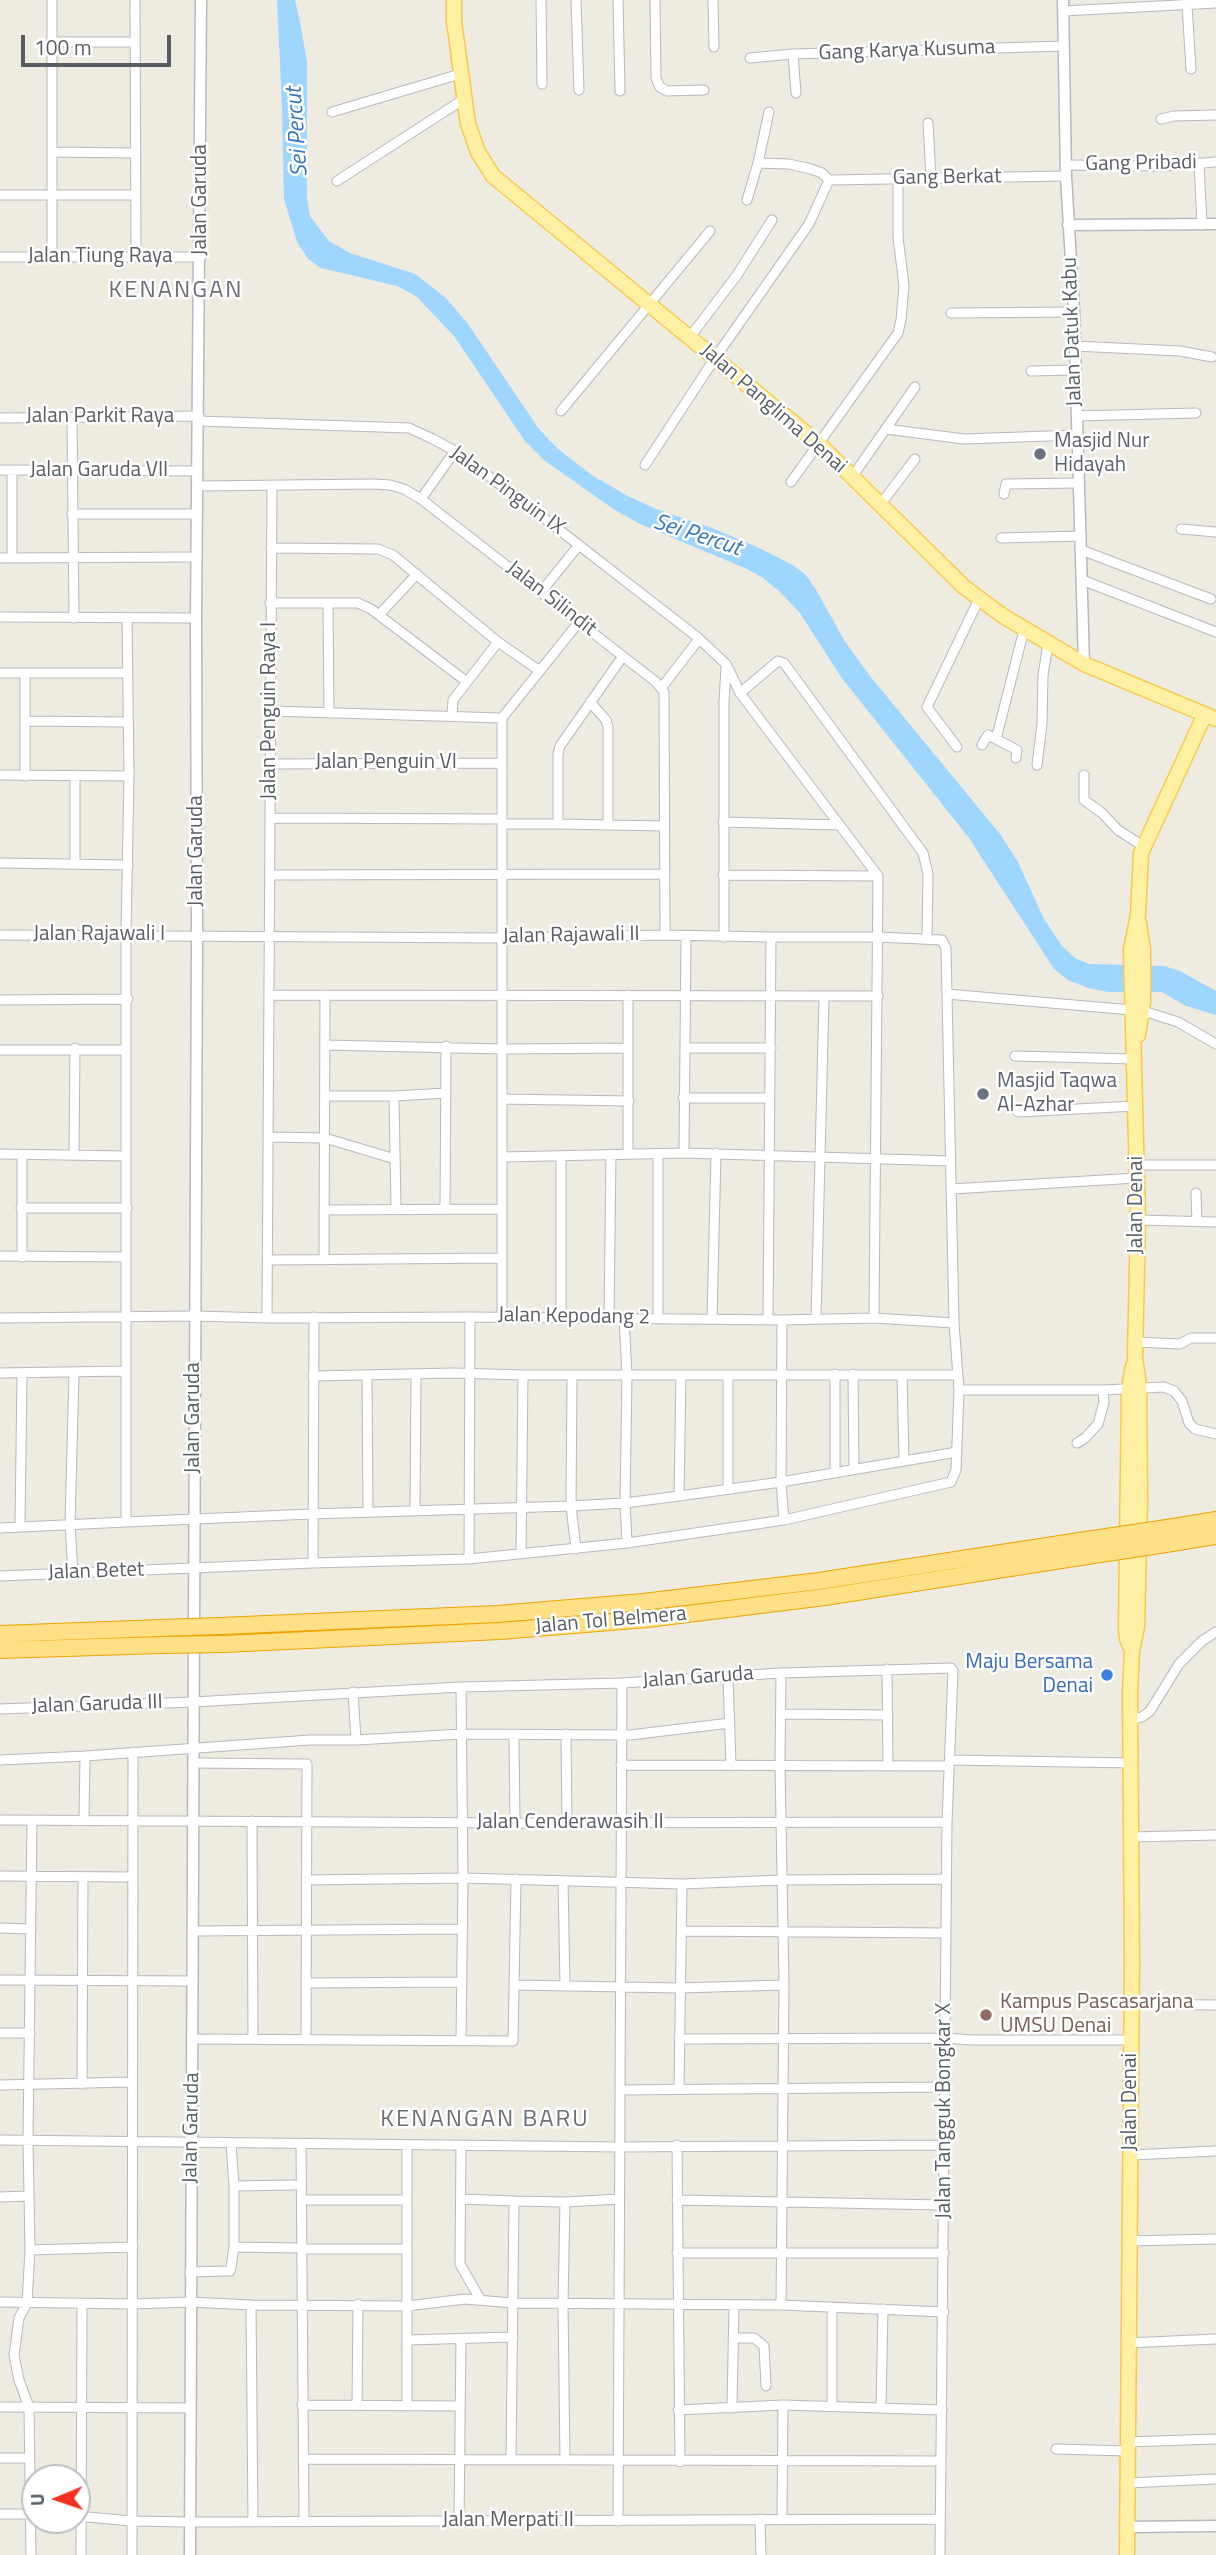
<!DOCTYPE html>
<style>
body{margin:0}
#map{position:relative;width:1216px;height:2555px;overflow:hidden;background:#eeebe1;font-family:"Titillium Web",sans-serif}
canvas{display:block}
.north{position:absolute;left:21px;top:2464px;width:70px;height:70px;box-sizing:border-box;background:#fff;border:2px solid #bdbfc1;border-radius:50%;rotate:268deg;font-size:19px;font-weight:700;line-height:28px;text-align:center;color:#595e63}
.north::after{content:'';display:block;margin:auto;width:24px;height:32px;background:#f43020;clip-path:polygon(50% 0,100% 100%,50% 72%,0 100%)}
.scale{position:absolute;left:21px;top:35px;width:150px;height:32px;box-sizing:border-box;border:4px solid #595e63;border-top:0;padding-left:9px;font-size:21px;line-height:24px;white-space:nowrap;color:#595e63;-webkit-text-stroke:5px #fff;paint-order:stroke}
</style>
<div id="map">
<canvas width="1216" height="2555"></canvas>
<div class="north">U</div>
<div class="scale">100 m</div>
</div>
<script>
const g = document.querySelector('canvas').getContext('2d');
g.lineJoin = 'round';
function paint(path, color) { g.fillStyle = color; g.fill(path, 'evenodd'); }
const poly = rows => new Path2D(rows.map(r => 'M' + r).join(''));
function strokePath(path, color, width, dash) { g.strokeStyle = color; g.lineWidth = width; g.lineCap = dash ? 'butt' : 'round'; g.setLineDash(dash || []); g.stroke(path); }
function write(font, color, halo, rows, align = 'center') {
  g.font = font + ' "Titillium Web",sans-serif'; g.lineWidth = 5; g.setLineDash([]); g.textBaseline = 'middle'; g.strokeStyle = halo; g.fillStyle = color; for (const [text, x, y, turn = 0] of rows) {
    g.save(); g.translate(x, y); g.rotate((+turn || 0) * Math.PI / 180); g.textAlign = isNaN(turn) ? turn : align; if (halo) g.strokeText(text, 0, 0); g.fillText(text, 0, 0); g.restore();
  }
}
paint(poly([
 [277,0,295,0,300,22,307,62,307,198,310,216,329,241,350,253,415,274,445,297,468,324,539,429,557,448,593,476,628,496,656,509,712,528,757,547,791,564,805,574,815,588,844,640,870,676,1000,834,1018,862,1044,919,1062,946,1075,958,1089,964,1164,966,1180,971,1216,991,1216,1015,1186,1006,1162,992,1108,992,1088,988,1068,980,1054,969,969,838,841,677,800,613,780,592,762,577,747,569,638,523,615,510,545,461,525,441,454,336,416,296,397,286,321,268,308,259,297,242,284,199,282,108]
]), '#9fd6ff');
const minor = poly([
 [52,0,52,258],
 [135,0,136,256],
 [541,0,542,84],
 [576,0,579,90],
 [618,0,620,91],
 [655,0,656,78,660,87,667,91,704,90],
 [713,0,714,47],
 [1187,5,1191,69],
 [1063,11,1216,3],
 [52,42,135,42],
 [793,54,796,93],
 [750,58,793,54,1064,46],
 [332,112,460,74],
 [769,112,758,163,789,164,811,169,822,173,829,180],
 [1161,119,1174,116,1216,115],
 [928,123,931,178],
 [52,152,135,153],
 [1199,163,1202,225],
 [1066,165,1164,166,1216,162],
 [829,180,1066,176],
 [337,181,464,99],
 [0,195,135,195],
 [747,200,758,163],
 [0,257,201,257],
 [951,313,1074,312],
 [690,337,737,275,772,220],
 [1074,346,1180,351,1212,357],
 [1031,371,1075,370],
 [561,411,710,231],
 [1076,416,1196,413],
 [0,418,199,416],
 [72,419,74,618],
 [199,421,409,428,433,439,455,451,526,504,696,636,726,664,740,693,878,876,874,1318],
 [886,429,964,439,1077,435],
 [645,465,715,358,809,224,829,180],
 [0,470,198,471],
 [852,477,915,387],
 [791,482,898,333,901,320,904,286,898,237,898,179],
 [199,486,373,484,390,485,404,489,421,499,656,682,664,692,665,935],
 [1004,494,1006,484,1078,483],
 [421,499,455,451],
 [880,505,915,459],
 [72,514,197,514],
 [1181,529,1216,532],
 [1001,538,1081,536],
 [271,548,378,549,393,555,498,642,540,671],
 [1081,550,1211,599],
 [0,558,197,557],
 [12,558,12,470],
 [1082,580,1216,632],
 [541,592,579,545],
 [270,603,358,603,371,609,467,682],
 [328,604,329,713],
 [379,615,417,574],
 [0,617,196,618],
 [0,673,127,673],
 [25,673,25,776],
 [662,687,699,639],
 [740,693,778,661,784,663,923,853,928,874,927,938],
 [590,702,606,720,608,727,608,824],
 [270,711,502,718,502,1317],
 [452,715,453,700,498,642],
 [502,718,579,622],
 [25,721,128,722],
 [996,739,1017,750,1016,758],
 [982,745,988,735,996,739,1024,630],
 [957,747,927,707,979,599],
 [270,764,502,763],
 [1037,765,1042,724,1043,675,1048,644],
 [0,775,129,776],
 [1084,775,1084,800,1102,813,1118,830,1143,846],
 [75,776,75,864],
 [270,818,502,819],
 [723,822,840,825],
 [502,824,558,824,558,754,560,746,623,656],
 [558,824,663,826],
 [0,863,128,865],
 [270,875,663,874],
 [723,875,878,876],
 [0,935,502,938,665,935,771,937,878,937,942,940,946,948,947,994,954,1323,959,1390,956,1470,951,1482,784,1520,627,1543,469,1559,313,1563,0,1576],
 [724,937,724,703,726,666],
 [947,994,1143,1011,1178,1022,1216,1044],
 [269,995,878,996],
 [628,995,628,1154],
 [0,1000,128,999],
 [325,1045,503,1049,628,1048],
 [685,1048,771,1048],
 [0,1050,126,1050],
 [1015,1056,1135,1059],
 [325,1096,394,1096,396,1209],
 [394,1096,446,1093],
 [683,1098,769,1098],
 [502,1099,629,1101],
 [1018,1112,1136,1106],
 [269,1137,325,1138,395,1159],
 [684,1153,686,936],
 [0,1154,126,1156],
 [74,1155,75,1048],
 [561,1156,561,1318],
 [502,1157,684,1153,951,1161],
 [1137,1165,1216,1165],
 [952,1189,1137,1178],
 [1196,1193,1197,1221],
 [21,1208,127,1208],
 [445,1209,446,1046],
 [324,1210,502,1209],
 [1138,1220,1216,1222],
 [0,1256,126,1257],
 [22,1257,22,1155],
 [268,1260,502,1258],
 [324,1260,325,995],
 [624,1317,627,1375,625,1503,627,1543],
 [0,1318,195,1316,267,1318,470,1317,782,1320,874,1318,954,1323],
 [267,1318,272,486],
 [609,1318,611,1154],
 [658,1318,658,1154],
 [816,1318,824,997],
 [712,1319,716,1153],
 [768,1320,771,937],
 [782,1320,781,1482,784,1520],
 [1136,1342,1180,1344,1191,1338,1216,1338],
 [0,1373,125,1371],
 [835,1374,835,1472],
 [853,1374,854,1469],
 [572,1375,571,1506,576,1549],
 [902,1375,904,1461],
 [313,1376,453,1373,523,1375,957,1375],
 [367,1376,368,1512],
 [959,1390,1103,1390,1164,1387,1174,1391,1182,1401,1189,1423,1195,1429,1216,1434],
 [1077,1443,1085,1438,1098,1424,1104,1402,1103,1390],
 [728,1488,728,1376],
 [679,1496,781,1482,957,1452],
 [415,1511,416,1375],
 [126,1522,311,1514,571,1506,625,1503,679,1496,681,1375],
 [20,1527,22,1373],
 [0,1528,126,1522,126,934,129,776,127,618],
 [521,1554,523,1375],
 [469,1559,470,1317],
 [313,1563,314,1317],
 [73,1573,70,1524,74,1373],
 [887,1669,888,1766],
 [728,1676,731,1764],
 [353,1692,356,1740,462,1734,630,1735,730,1723],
 [0,1709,193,1702,461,1687,622,1683,781,1673,951,1668,953,1671,947,1822,940,2555],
 [781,1714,888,1715],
 [1132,1719,1142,1717,1150,1711,1179,1664,1202,1641,1216,1632],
 [566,1734,567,1823],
 [514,1736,515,1823],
 [0,1760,85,1756,310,1740,356,1740],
 [950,1760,1132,1763],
 [194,1763,307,1764,306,2040],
 [621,1765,949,1766],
 [0,1820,515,1823,947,1822],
 [84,1820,85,1756],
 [252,1821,253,2039],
 [1132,1837,1216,1835],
 [0,1876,133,1877],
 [306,1880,463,1878,682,1884,782,1880,946,1879],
 [563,1881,565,1985],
 [0,1928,31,1929],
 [194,1931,461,1929],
 [681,1931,946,1933],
 [0,1980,193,1981],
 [306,1983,462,1982],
 [515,1985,679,1988,784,1985],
 [1131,2004,1216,2005],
 [0,2033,30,2033],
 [193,2039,513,2041,516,1879],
 [679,2039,945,2038,972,2040,1131,2040],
 [461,2040,463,1878,461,1687],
 [82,2084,83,1878],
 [0,2085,132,2082],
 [679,2089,682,1884],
 [620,2090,945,2087],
 [0,2140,619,2147,945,2145],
 [301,2145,304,2522],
 [461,2145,460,2264,480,2299],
 [677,2145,680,2462],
 [407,2146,407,2405],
 [1131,2155,1216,2151],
 [234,2186,294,2185],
 [0,2197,29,2196],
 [461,2199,514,2201],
 [302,2200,407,2200],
 [677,2200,944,2205],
 [1128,2241,1216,2239],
 [234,2247,295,2248],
 [303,2249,407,2249],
 [30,2250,133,2247],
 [677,2253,944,2253],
 [190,2272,225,2271,230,2271,231,2267,234,2247,234,2186,231,2143],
 [0,2302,132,2304,190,2302,251,2305,407,2306,465,2299,513,2303,781,2305,944,2312],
 [251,2305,253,2521],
 [781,2305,784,1985,780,1765,781,1673],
 [832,2307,832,2406],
 [733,2338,754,2338,764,2346,766,2386],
 [407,2340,513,2337],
 [1127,2343,1216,2339],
 [302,2405,458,2406],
 [357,2405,358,2304],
 [0,2407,190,2408],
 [881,2407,883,2309],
 [732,2408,734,2305],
 [678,2410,783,2405,942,2410],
 [1127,2442,1216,2439],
 [1056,2449,1127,2451],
 [0,2458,28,2458],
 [303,2459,940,2461],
 [511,2460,514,2201,565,2202,619,2199],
 [565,2460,563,2303,565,2202],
 [1127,2483,1216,2479],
 [0,2514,33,2514],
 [77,2516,131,2521,189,2522,940,2519],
 [782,2518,783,2405],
 [760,2519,761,2555],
 [459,2521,461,2339],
 [618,2521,622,1683],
 [31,2555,29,2407,19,2380,14,2355,19,2318,27,2303,30,2250,28,2140,32,1820],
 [81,2555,82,2304],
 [132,2555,133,1752]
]);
const tertiary = poly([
 [1063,0,1066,176,1074,312,1084,664],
 [1068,225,1216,224],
 [1127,2527,1216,2526],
 [190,2555,197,935,196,618,201,0]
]);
const primary = poly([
 [454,0,454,21,468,124,478,152,493,176,819,444,964,587,1003,616,1084,664,1216,719],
 [1138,1035,1143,1001,1143,949,1139,923],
 [1132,1650,1127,1639,1126,1628,1129,1388,1133,1366],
 [1127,2555,1132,1961,1130,1693,1132,1650,1137,1627,1140,1500,1139,1386,1135,1357,1138,1220,1131,949,1138,915,1141,853,1205,714]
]);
const motorway = poly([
 [1167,1528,1216,1520],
 [1166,1544,1216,1536],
 [220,1626,497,1614,643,1602,819,1581,1086,1540],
 [0,1634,160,1628],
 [224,1644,500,1631,647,1619,825,1597,1087,1556],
 [0,1650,162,1645]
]);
strokePath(minor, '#b6b9be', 11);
strokePath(tertiary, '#b6b9be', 13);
strokePath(primary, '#fac94d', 17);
strokePath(motorway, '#eea300', 18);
strokePath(minor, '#fff', 9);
strokePath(tertiary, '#fff', 10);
strokePath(primary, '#fff0a4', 14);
strokePath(motorway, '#ffe086', 16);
const motorwayBridge = poly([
 [1086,1540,1167,1528],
 [1087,1556,1166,1544],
 [160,1628,220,1626],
 [162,1645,224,1644]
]);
strokePath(motorwayBridge, '#eea300', 18, []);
strokePath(motorwayBridge, '#ffe086', 16);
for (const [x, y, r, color] of [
 [1040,454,7,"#6b7280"],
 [983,1094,7,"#6b7280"],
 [1107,1675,7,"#3f7fe0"],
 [986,2015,7,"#8d6e63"]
]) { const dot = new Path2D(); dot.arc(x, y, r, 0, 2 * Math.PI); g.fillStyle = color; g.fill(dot); strokePath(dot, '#fff', 2.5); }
write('21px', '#595e63', '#fff', [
 ["Gang Karya Kusuma",907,51,-2],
 ["Gang Pribadi",1141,164,-1],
 ["Gang Berkat",947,178,-1],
 ["Jalan Garuda",201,200,-90],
 ["Jalan Tiung Raya",100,257],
 ["Jalan Datuk Kabu",1073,332,-92],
 ["Jalan Panglima Denai",773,409,41],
 ["Jalan Parkit Raya",100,417],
 ["Jalan Garuda VII",99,471],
 ["Jalan Pinguin IX",507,491,36],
 ["Jalan Silindit",551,599,38],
 ["Jalan Penguin Raya I",270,711,-90],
 ["Jalan Penguin VI",386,763],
 ["Jalan Garuda",197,851,-90],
 ["Jalan Rajawali I",99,935],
 ["Jalan Rajawali II",571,936,-1],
 ["Jalan Denai",1137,1205,-90],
 ["Jalan Kepodang 2",574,1317,1],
 ["Jalan Garuda",194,1418,-90],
 ["Jalan Betet",96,1572,-2],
 ["Jalan Tol Belmera",611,1621,-5],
 ["Jalan Garuda",698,1678,-4],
 ["Jalan Garuda III",97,1705,-2],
 ["Jalan Cenderawasih II",570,1823],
 ["Jalan Denai",1131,2102,-90],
 ["Jalan Tangguk Bongkar X",945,2111,-90],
 ["Jalan Garuda",192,2128,-89],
 ["Jalan Merpati II",508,2521]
]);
write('21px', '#5b616d', '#fff', [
 ["Masjid Nur",1054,442],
 ["Hidayah",1054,466],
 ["Masjid Taqwa",997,1082],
 ["Al-Azhar",997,1106]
], 'left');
write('21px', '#366cbe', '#fff', [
 ["Maju Bersama",1093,1663],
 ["Denai",1093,1687]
], 'right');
write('21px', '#785e54', '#fff', [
 ["Kampus Pascasarjana",1000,2003],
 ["UMSU Denai",1000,2027]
], 'left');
write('italic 23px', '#3676b8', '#fff', [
 ["Sei Percut",298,132,-94],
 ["Sei Percut",697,536,18]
]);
g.letterSpacing = '2px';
write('24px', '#6a7075', '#fff', [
 ["KENANGAN",176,291],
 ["KENANGAN BARU",485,2120]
]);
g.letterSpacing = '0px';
</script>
